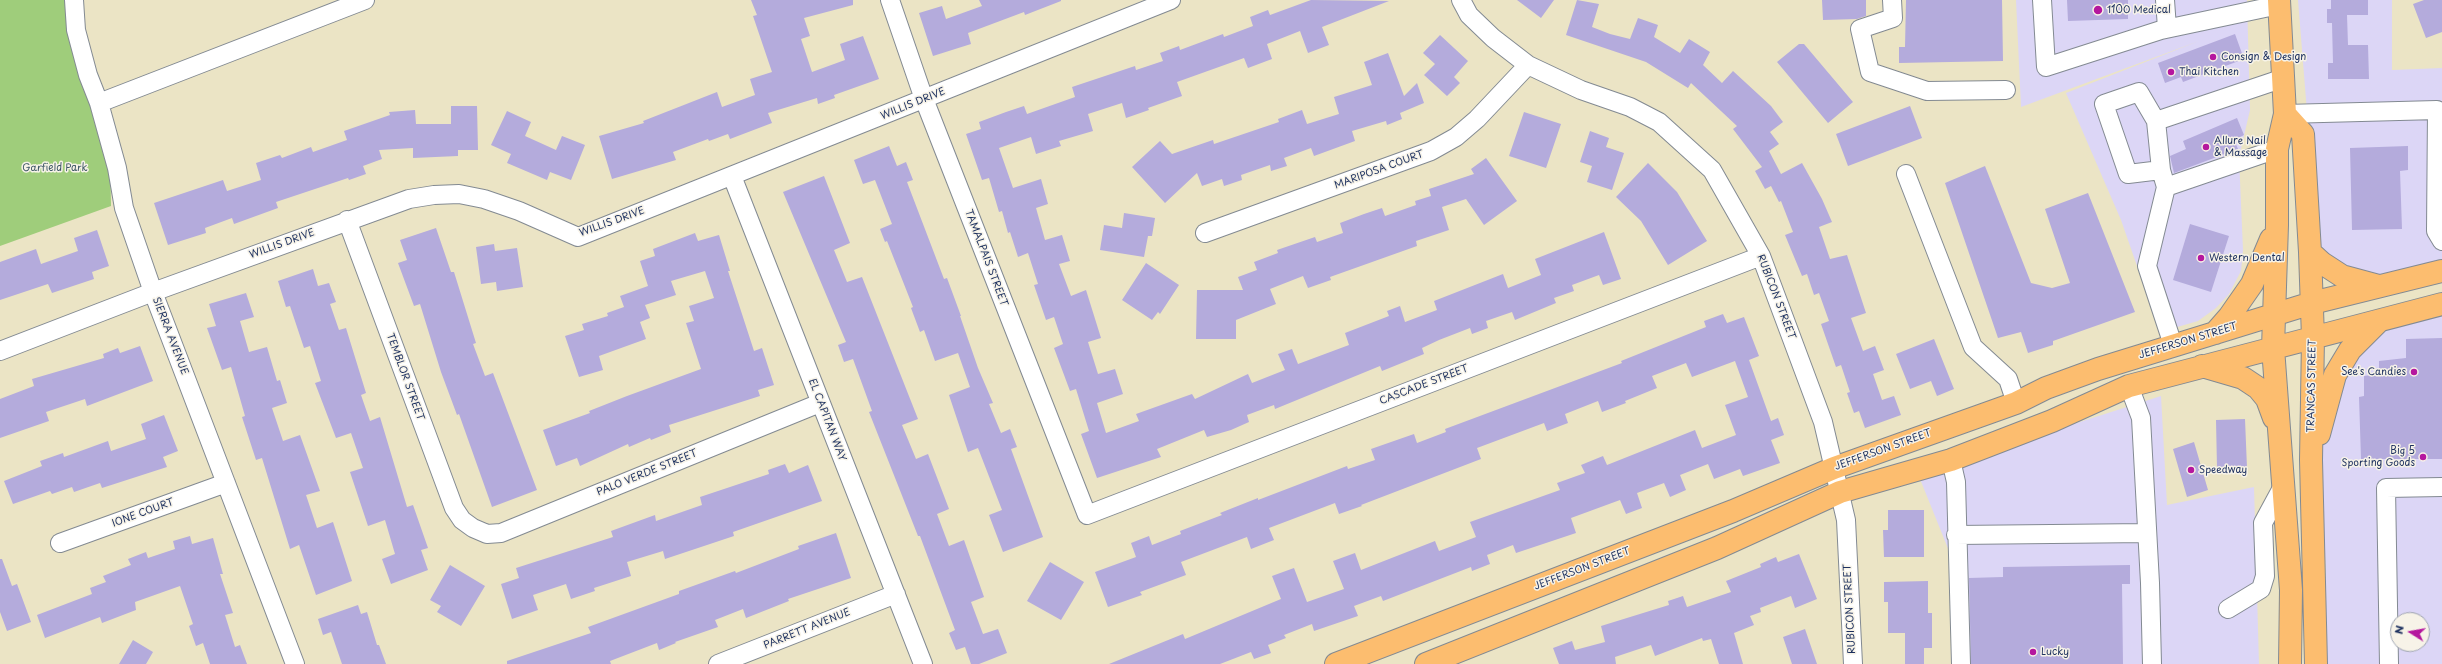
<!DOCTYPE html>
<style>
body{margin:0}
#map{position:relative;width:2442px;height:664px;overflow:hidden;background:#ebe4c5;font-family:"Playpen Sans",sans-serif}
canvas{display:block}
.north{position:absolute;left:2390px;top:612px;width:40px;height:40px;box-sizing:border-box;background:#f7f3e8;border:1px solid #9fa5b1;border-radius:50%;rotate:281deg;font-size:11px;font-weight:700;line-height:16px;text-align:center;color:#1b2f5e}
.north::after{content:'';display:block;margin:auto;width:14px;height:18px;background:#b5179e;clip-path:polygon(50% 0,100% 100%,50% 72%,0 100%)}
</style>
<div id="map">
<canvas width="2442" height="664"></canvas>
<div class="north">N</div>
</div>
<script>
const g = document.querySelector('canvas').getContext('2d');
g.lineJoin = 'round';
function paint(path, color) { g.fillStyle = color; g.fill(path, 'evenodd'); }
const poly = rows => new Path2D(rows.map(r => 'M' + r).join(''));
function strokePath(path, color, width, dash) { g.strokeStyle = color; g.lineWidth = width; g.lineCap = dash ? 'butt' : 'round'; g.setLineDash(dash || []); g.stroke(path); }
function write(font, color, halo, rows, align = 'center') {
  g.font = font + ' "Playpen Sans",sans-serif'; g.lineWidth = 3; g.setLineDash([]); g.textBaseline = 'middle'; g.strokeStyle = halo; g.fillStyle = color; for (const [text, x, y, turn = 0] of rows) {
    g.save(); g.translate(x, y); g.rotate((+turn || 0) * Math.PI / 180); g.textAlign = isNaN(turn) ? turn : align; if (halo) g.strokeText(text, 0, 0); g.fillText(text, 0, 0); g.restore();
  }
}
paint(poly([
 [2016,0,2247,0,2250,110,2239,157,2243,250,2241,271,2229,294,2216,308,2198,321,2160,332,2121,220,2066,93,2199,41,2021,107],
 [2298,0,2392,0,2392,70,2442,68,2442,271,2380,286,2310,252,2307,112],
 [2442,304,2442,664,2324,664,2326,573,2320,461,2331,392,2366,333],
 [2398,620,2422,620,2422,644,2398,644],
 [2161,396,2167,505,2254,487,2259,664,1952,664,1949,551,1918,474]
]), '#dcd6f6');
paint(poly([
 [0,0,74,0,110,157,111,206,0,246]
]), '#9fcd7b');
paint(poly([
 [751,0,853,0,853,5,804,18,810,36,801,39,812,72,845,60,840,44,863,36,879,79,834,95,835,98,818,104,817,98,768,113,772,123,730,139,728,134,709,141,708,139,673,152,676,160,612,179,599,136,644,123,643,121,717,92,722,107,755,95,750,79,772,72,753,16,757,15],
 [979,0,1061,0,1061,1,1025,15,1024,12,968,33,971,44,933,56,919,13,942,6,946,19,982,6],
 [1311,0,1389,1,1322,27,1329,45,1308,53,1300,31,1267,44,1272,59,1248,68,1244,58,1177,82,1182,96,1148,108,1149,110,1126,118,1122,103,1088,114,1093,131,1059,141,1061,146,1036,154,1031,137,999,148,1013,188,1041,179,1048,204,1036,208,1045,240,1062,235,1070,261,1059,264,1071,296,1086,290,1101,338,1088,342,1098,374,1115,369,1123,394,1097,403,1106,433,1139,421,1136,414,1192,394,1195,399,1248,374,1252,383,1285,370,1278,354,1292,349,1298,364,1349,345,1345,333,1389,316,1387,311,1400,306,1405,322,1437,310,1434,301,1503,274,1508,288,1541,275,1535,259,1604,232,1621,279,1603,285,1599,275,1572,285,1574,291,1554,298,1556,303,1515,320,1512,312,1486,321,1488,328,1472,334,1470,328,1439,340,1422,348,1424,354,1382,371,1380,366,1275,409,1274,405,1247,415,1249,422,1231,430,1207,437,1204,430,1157,449,1161,457,1097,478,1081,434,1089,431,1076,389,1070,391,1054,348,1063,344,1054,317,1046,320,1034,285,1038,284,1028,253,1018,257,1010,232,1008,233,1002,211,999,212,989,178,982,180,966,134,981,129,979,122,1006,112,1024,106,1027,114,1075,97,1072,87,1135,66,1136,70,1163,61,1160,53,1179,46,1180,50,1223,34,1224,37,1253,26,1250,17,1268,10,1270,15],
 [1517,0,1554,0,1541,18],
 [1577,0,1599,4,1592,27,1610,34,1630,39,1638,18,1658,25,1654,37,1680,53,1689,39,1710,52,1703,65,1722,83,1733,71,1771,106,1783,122,1770,132,1779,144,1769,151,1781,174,1802,163,1822,199,1832,222,1819,227,1830,259,1847,255,1866,313,1851,318,1863,351,1875,346,1884,370,1873,374,1882,400,1894,396,1901,415,1865,428,1859,411,1854,413,1847,393,1850,392,1841,365,1836,367,1821,324,1829,321,1819,293,1814,295,1807,274,1802,276,1785,235,1793,232,1781,201,1779,202,1771,186,1765,189,1755,171,1762,167,1733,129,1737,126,1691,83,1688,88,1646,62,1566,35],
 [1822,0,1866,0,1866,16,1857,19,1823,20],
 [1906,0,2002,0,2003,61,1899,63,1899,47,1905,47],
 [2067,0,2128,0,2128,19,2068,21],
 [2331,0,2368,0,2368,15,2347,15,2348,45,2368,45,2369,79,2328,79,2328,63,2333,63,2332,23,2327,23,2327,9,2331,9],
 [2424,0,2442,0,2442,32,2426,38,2413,4],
 [2235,34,2244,59,2183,82,2181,77,2165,83,2158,63],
 [1440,35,1468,61,1454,77,1460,83,1447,96,1424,75,1435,64,1423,53],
 [1799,44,1804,44,1853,102,1828,123,1777,62],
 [1388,53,1404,96,1417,83,1424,103,1400,113,1402,119,1387,125,1386,121,1352,131,1355,141,1314,156,1311,148,1284,158,1287,166,1271,171,1270,165,1241,175,1242,180,1224,186,1222,179,1202,186,1197,173,1165,203,1132,167,1160,141,1172,154,1213,140,1214,144,1279,122,1278,119,1302,110,1307,124,1339,114,1334,97,1372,85,1364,62],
 [451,106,477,106,478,150,458,150,458,156,413,158,413,148,379,150,382,159,363,166,366,174,349,180,348,178,276,202,278,208,234,224,232,218,205,228,206,233,168,245,154,203,223,180,227,191,261,180,256,163,280,155,282,158,311,147,313,152,347,140,344,131,390,115,389,112,415,110,416,124,451,124],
 [1910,106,1922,138,1848,166,1836,134],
 [507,111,531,122,525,136,556,150,562,136,585,145,571,180,550,172,547,180,507,163,511,154,491,145],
 [1524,112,1561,124,1546,168,1509,156],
 [2237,118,2244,135,2234,140,2238,149,2174,173,2170,156,2186,149,2183,141],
 [1590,131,1609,138,1606,147,1624,153,1612,190,1587,182,1592,166,1580,162],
 [889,146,897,166,906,162,913,180,907,182,944,279,947,278,961,316,960,316,978,368,993,403,989,404,1001,433,1010,429,1017,447,1011,449,1043,537,1003,552,989,515,1002,510,978,448,968,452,949,395,970,387,958,353,935,361,924,330,920,332,911,308,913,307,887,241,885,242,880,229,892,224,875,180,863,184,854,160],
 [2408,146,2408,170,2400,171,2402,229,2352,230,2350,148],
 [1486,158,1517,201,1484,225,1466,199,1442,207,1449,230,1416,241,1417,246,1330,277,1331,280,1308,288,1303,276,1270,289,1276,304,1236,320,1236,339,1196,339,1197,290,1243,290,1238,277,1257,270,1254,262,1278,253,1277,250,1315,237,1317,242,1343,233,1340,223,1364,214,1382,208,1385,216,1416,205,1415,201,1431,196,1429,189,1474,174,1471,169],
 [1648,163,1677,192,1707,241,1668,265,1641,221,1616,197],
 [1985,166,2031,283,2052,288,2070,283,2045,209,2088,193,2135,312,2053,341,2053,345,2028,353,2021,332,1998,338,1945,183],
 [824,176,850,243,834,250,847,282,862,277,918,419,902,425,916,459,928,454,941,488,949,509,937,514,949,546,964,540,984,597,971,602,983,634,998,629,1007,653,979,664,971,664,965,647,956,650,949,633,955,630,920,536,918,536,869,412,872,411,853,359,844,362,838,345,846,342,783,192],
 [1124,213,1155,218,1152,236,1148,236,1144,257,1100,250,1104,225,1122,228],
 [2190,224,2229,236,2211,292,2173,280],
 [436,228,451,272,454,272,476,343,473,344,485,376,493,373,537,490,492,507,459,414,457,415,441,372,420,304,414,306,398,263,407,260,400,240],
 [97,230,109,266,92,272,94,279,52,293,48,284,0,300,0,262,36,249,41,264,78,251,74,238],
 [695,233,698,241,719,235,730,271,728,271,754,351,762,348,774,385,758,390,760,396,669,425,671,432,651,440,650,438,629,447,628,444,580,466,577,458,556,466,543,430,590,413,589,411,627,396,701,369,686,323,694,321,689,306,714,298,705,271,671,281,676,295,645,305,650,318,640,322,646,339,599,356,603,370,579,377,565,336,584,330,582,324,608,316,607,313,624,307,620,296,648,286,640,261,655,256,653,249],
 [494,244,495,251,517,248,523,287,497,291,496,282,481,284,476,247],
 [1146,263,1179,285,1160,314,1158,312,1152,320,1122,300],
 [313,269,318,286,329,283,336,302,330,304,339,330,346,328,366,393,361,395,370,421,380,417,407,507,413,505,428,548,421,550,428,570,391,584,382,559,395,554,385,520,368,526,350,472,363,468,351,433,336,438,315,383,321,381,310,346,304,348,290,306,286,307,278,281],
 [246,293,254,317,240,321,249,352,267,347,277,381,280,380,287,403,272,408,283,441,300,435,320,491,306,495,317,528,333,522,352,581,316,595,299,545,290,549,262,458,256,460,242,417,245,416,231,367,222,370,207,328,216,326,209,304],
 [1723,314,1727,323,1744,317,1759,356,1749,360,1771,421,1778,418,1784,435,1771,440,1780,463,1743,476,1740,469,1714,479,1708,464,1680,475,1686,490,1670,497,1664,483,1637,493,1642,508,1626,514,1620,500,1571,518,1576,533,1516,553,1513,545,1487,555,1490,564,1472,571,1471,567,1383,601,1381,596,1354,606,1358,616,1314,631,1312,624,1284,635,1286,638,1268,645,1271,653,1254,659,1251,652,1220,664,1109,664,1183,634,1185,639,1281,599,1272,576,1294,568,1307,602,1344,589,1333,561,1355,553,1361,570,1435,541,1439,551,1476,537,1470,522,1560,490,1557,483,1585,473,1581,465,1603,456,1607,465,1695,430,1702,448,1736,435,1725,405,1748,397,1735,361,1692,377,1686,363,1652,376,1657,388,1625,401,1626,403,1602,412,1598,401,1565,414,1568,423,1547,431,1544,423,1477,448,1481,459,1361,505,1362,506,1339,514,1335,503,1269,528,1274,540,1251,549,1247,537,1181,562,1186,575,1140,592,1142,595,1108,607,1095,572,1136,557,1131,543,1149,536,1152,545,1181,534,1180,531,1222,515,1220,513,1258,498,1258,500,1347,466,1348,469,1375,460,1371,449,1414,434,1417,443,1446,432,1445,429,1622,363,1621,361,1706,327,1704,321],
 [2442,338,2442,459,2361,459,2359,397,2364,396,2364,376,2379,374,2379,361,2406,358,2406,339],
 [1934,339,1954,389,1937,396,1931,381,1910,389,1896,354],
 [140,346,153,381,87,406,85,399,46,412,49,421,0,438,0,399,34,386,32,379,104,358,103,354,118,348,120,353],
 [164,415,178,451,163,457,167,467,102,488,100,483,74,492,72,487,52,494,50,491,13,504,4,481,42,466,40,461,63,453,64,457,108,441,111,451,146,439,141,424],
 [2245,419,2247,468,2217,468,2216,420],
 [2194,442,2208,490,2187,497,2173,449],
 [785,464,789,473,808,465,822,501,733,532,734,536,665,559,663,551,627,562,631,576,594,588,595,591,571,599,566,584,533,595,538,610,512,619,501,584,519,578,516,568,613,537,611,531,655,515,656,521,702,505,700,497,769,474,768,470],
 [1888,510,1924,510,1924,557,1884,557,1883,530,1888,530],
 [836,533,851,578,788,599,789,601,746,618,743,609,715,620,718,627,675,642,676,643,659,650,657,643,610,661,611,664,507,664,507,661,591,633,588,627,679,594,679,591,735,571,736,573,799,549,798,546],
 [190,536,192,544,213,538,223,574,220,574,233,613,225,615,235,647,240,645,247,664,210,664,203,643,196,646,189,626,193,624,180,586,135,602,136,610,102,623,100,617,45,638,37,615,92,594,90,588,106,582,103,576,131,565,128,559,146,552,148,558,175,549,173,541],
 [1799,554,1817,599,1795,608,1791,596,1760,608,1761,612,1750,616,1754,625,1734,633,1743,664,1719,664,1711,639,1703,641,1702,638,1655,656,1651,645,1615,657,1616,664,1559,664,1553,648,1572,641,1575,650,1605,642,1601,626,1669,605,1668,601,1683,596,1687,607,1731,592,1726,581,1761,567,1760,564,1776,557,1778,562],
 [0,559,2,559,12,586,17,584,31,622,7,631,0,612],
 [1050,562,1084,582,1061,620,1027,601],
 [450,565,485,586,461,626,437,612,441,606,430,600],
 [2130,565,2130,584,2122,584,2123,664,1971,664,1969,578,2003,577,2003,567],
 [1928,581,1928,613,1932,613,1932,648,1924,648,1924,664,1905,664,1905,633,1888,633,1888,602,1884,602,1884,582],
 [358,605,361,614,367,612,377,645,379,645,386,664,342,664,331,632,323,635,318,619],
 [1805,629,1817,664,1792,664,1783,637],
 [133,640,153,652,146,664,119,664]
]), '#b4abdc');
const minor = poly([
 [74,0,76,30,88,75,99,103,117,168,124,208,153,292,295,664],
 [890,0,924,99,1087,515,1761,256],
 [1461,0,1469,15,1493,38,1528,65,1581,90,1630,107,1659,122,1712,170,1761,256,1823,422,1846,520,1853,664],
 [1892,0,1893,18,1860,29,1870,72,1927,91,2006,90],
 [2042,0,2046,67,2161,30,2279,5],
 [2165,0,2167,28],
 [99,103,365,0],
 [2285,114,2437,110,2436,231,2442,241],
 [2156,121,2161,170,2128,174,2104,104,2139,92,2156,121,2284,78],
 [2161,170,2166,187,2147,266,2173,345],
 [1906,174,1973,347,2008,379,2016,403],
 [732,176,923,664],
 [2166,187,2277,149],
 [347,220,454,508,462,520,473,528,487,534,501,533,820,403],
 [1205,233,1431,151,1456,137,1477,119,1528,65],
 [0,351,153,292,409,199,434,195,459,194,484,199,519,211,578,237,1171,0],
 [2129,386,2141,418,2150,583,2152,664],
 [1951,460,1956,482,1961,664],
 [1956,535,2147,533],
 [60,543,226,483],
 [2228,609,2261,589,2265,576,2263,523,2283,486],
 [718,664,896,594],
 [2389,664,2386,488,2442,487]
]);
const major = poly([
 [2279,0,2285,114,2277,149,2277,225,2273,348,2291,590,2290,664],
 [2285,114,2303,134,2310,252,2313,338,2311,460,2316,664],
 [2310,252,2322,263,2342,276,2379,286],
 [2215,333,2229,317,2252,284,2271,239],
 [2202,366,2243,378,2258,388,2267,399,2274,418],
 [2319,434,2335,375,2350,350,2378,322],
 [1336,664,1733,511,1834,468,2016,403,2046,388,2098,369,2312,303,2442,271],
 [1426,664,1717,548,1840,492,1951,460,2052,421,2129,386,2442,304]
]);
strokePath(minor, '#838a92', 20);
strokePath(major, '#838a92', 24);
strokePath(minor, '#fff', 18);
strokePath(major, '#fcbd6f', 22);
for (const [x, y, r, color] of [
 [2098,10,5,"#b5179e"],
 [2213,57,4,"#b5179e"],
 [2171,72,4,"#b5179e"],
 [2206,147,4,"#b5179e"],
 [2201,258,4,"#b5179e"],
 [2414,372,4,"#b5179e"],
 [2423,457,4,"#b5179e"],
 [2191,470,4,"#b5179e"],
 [2033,652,4,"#b5179e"]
]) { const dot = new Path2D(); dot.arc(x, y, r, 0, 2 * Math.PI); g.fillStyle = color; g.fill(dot); strokePath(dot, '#f7f3e8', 1.5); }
write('10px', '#1b2f5e', '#f7f3e8', [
 ["1100 Medical",2107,10],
 ["Consign & Design",2221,57],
 ["Thai Kitchen",2179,72],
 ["Allure Nail",2214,141],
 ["& Massage",2214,153],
 ["Western Dental",2209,258],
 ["See's Candies",2406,372,"right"],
 ["Big 5",2415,451,"right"],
 ["Sporting Goods",2415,463,"right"],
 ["Speedway",2199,470],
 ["Lucky",2041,652]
], 'left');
write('10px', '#1b2f5e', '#f7f3e8', [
 ["WILLIS DRIVE",913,104,-22],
 ["MARIPOSA COURT",1379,170,-20],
 ["WILLIS DRIVE",612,222,-20],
 ["WILLIS DRIVE",282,244,-20],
 ["TAMALPAIS STREET",986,258,69],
 ["RUBICON STREET",1776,297,69],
 ["SIERRA AVENUE",170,336,69],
 ["JEFFERSON STREET",2188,341,-17],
 ["TEMBLOR STREET",405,377,70],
 ["CASCADE STREET",1424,385,-21],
 ["TRANCAS STREET",2312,386,-89],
 ["EL CAPITAN WAY",827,420,69],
 ["JEFFERSON STREET",1883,450,-20],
 ["PALO VERDE STREET",647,473,-22],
 ["IONE COURT",143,513,-20],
 ["JEFFERSON STREET",1582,569,-21],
 ["RUBICON STREET",1850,609,-93],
 ["PARRETT AVENUE",807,629,-22]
]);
write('10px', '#3c5665', '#f7f3e8', [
 ["Garfield Park",55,168]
]);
</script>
